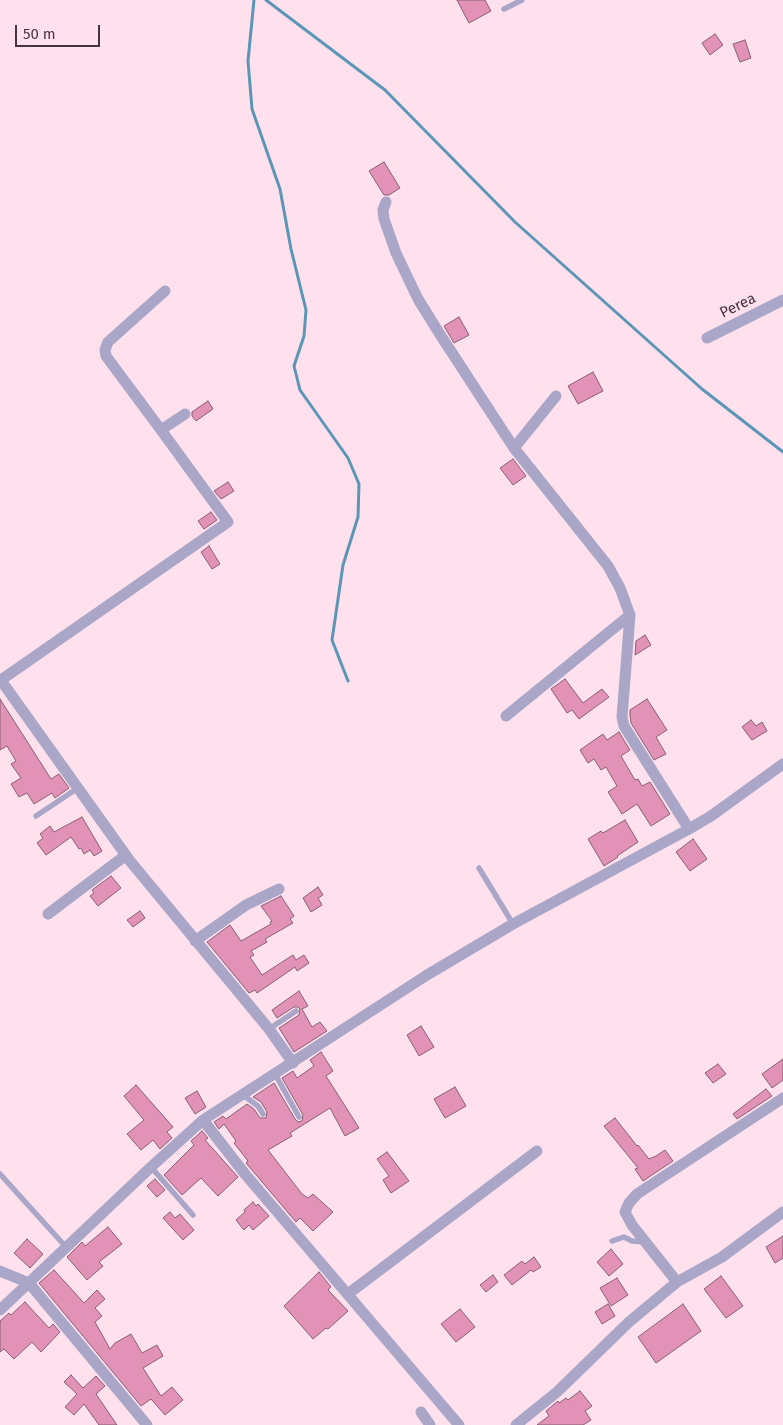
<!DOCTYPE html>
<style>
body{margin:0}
#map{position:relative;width:783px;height:1425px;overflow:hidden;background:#ffe1ee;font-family:"Fira Sans",sans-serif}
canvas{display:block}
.scale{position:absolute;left:15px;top:25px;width:85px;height:22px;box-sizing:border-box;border:2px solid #47343c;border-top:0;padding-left:6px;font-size:15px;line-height:18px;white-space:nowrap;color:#47343c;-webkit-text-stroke:4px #ffe1ee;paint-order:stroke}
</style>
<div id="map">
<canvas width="783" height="1425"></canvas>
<div class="scale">50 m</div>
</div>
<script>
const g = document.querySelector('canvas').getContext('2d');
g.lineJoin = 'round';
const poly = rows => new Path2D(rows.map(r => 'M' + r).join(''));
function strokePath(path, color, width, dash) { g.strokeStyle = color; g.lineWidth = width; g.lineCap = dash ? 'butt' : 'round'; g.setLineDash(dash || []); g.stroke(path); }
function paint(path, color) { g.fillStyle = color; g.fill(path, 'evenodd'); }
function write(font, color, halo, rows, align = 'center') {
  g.font = font + ' "Fira Sans",sans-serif'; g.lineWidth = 4; g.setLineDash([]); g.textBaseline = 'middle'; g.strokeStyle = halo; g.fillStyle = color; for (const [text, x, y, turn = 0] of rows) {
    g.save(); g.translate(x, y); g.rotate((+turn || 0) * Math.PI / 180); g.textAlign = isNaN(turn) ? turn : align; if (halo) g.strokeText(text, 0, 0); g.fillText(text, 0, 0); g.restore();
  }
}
strokePath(poly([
 [254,0,248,61,252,109,280,189,291,249,306,310,304,336,294,366,300,390,348,458,359,484,358,517,343,565,332,640,348,681],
 [266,0,385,90,515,222,702,389,783,452]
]), '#5c96b6', 3);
const building = poly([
 [457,0,485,0,491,11,469,23,457,0],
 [715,34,723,45,710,55,702,43,715,34],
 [745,40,751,58,740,62,733,44,745,40],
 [384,162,400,188,389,195,384,195,369,171,384,162],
 [459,317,469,335,454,343,444,326,459,317],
 [593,372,603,391,578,404,568,386,593,372],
 [208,401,213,409,196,421,192,416,192,412,208,401],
 [513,459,526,476,513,485,500,468,513,459],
 [228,482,234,491,221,499,214,491,228,482],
 [211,512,217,520,204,529,198,521,211,512],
 [209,546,220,564,212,569,201,552,209,546],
 [645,635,651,645,635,655,636,641,645,635],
 [565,679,583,703,602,689,609,697,579,719,572,710,567,713,551,689,565,679],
 [0,699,51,779,59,774,69,788,55,798,52,793,34,804,27,793,19,797,11,784,21,778,11,764,16,761,7,746,0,750,0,699],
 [647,699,667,730,656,737,666,754,654,760,631,723,630,716,630,710,647,699],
 [751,720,756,726,762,722,767,731,752,740,742,727,751,720],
 [619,732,630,750,621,756,635,780,638,779,642,786,650,782,670,814,651,826,637,804,622,814,608,792,617,786,606,767,601,770,594,759,588,763,580,750,603,734,607,740,619,732],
 [82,817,102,851,94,856,90,850,84,854,81,848,79,849,71,837,46,855,37,843,43,838,40,834,50,826,54,832,82,817],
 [625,820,638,842,617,856,618,857,604,866,588,839,601,831,603,833,625,820],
 [693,839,707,859,690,871,676,852,693,839],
 [111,876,121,888,98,906,90,896,94,893,92,890,111,876],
 [318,887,323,895,318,898,322,905,311,912,303,898,318,887],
 [281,896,294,916,290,919,293,923,265,939,267,942,251,951,254,955,250,957,262,975,293,955,296,960,304,955,309,963,297,971,295,967,257,993,255,990,249,993,207,942,230,925,241,941,271,924,270,922,272,921,261,906,281,896],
 [140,911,145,918,133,927,127,920,140,911],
 [299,991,308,1006,302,1009,312,1027,320,1022,327,1031,294,1052,279,1028,299,1015,300,1009,298,1007,294,1007,277,1018,272,1010,299,991],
 [421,1026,434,1047,419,1056,407,1035,421,1026],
 [321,1052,333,1071,326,1076,359,1128,345,1136,330,1108,290,1133,292,1136,268,1150,302,1194,308,1198,313,1194,333,1212,313,1231,300,1218,296,1222,246,1163,248,1161,234,1143,236,1141,224,1124,219,1129,214,1122,223,1116,226,1119,247,1104,254,1109,260,1118,266,1118,267,1112,261,1102,253,1097,274,1083,295,1119,298,1122,302,1121,303,1115,282,1078,293,1071,297,1078,314,1066,310,1060,321,1052],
 [783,1059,783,1080,772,1088,762,1074,783,1059],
 [718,1064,726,1074,713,1083,705,1073,718,1064],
 [136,1085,173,1127,167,1132,172,1138,160,1149,153,1140,141,1150,127,1134,144,1120,124,1096,136,1085],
 [455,1087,466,1106,445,1118,434,1099,455,1087],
 [766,1089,772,1096,737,1119,733,1114,766,1089],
 [197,1091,206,1107,195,1114,185,1098,197,1091],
 [615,1118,637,1146,638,1145,649,1159,656,1156,665,1150,673,1161,643,1181,635,1169,638,1168,604,1126,615,1118],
 [202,1131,208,1138,205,1140,238,1177,218,1196,201,1178,182,1195,164,1175,194,1145,191,1141,202,1131],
 [387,1152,409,1181,391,1193,383,1180,389,1176,377,1159,387,1152],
 [155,1179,165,1190,157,1197,147,1186,155,1179],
 [253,1202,256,1206,258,1204,269,1216,253,1230,249,1225,244,1230,236,1220,245,1212,244,1210,253,1202],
 [170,1212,175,1218,180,1214,194,1230,183,1240,163,1218,170,1212],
 [108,1227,122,1244,99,1262,103,1266,87,1280,67,1257,82,1242,85,1246,108,1227],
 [783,1236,783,1258,775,1263,766,1247,783,1236],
 [27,1239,43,1254,30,1268,14,1253,27,1239],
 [611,1249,623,1264,609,1276,597,1262,611,1249],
 [534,1257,541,1267,533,1272,531,1270,512,1285,504,1275,522,1261,525,1264,534,1257],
 [54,1270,84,1303,97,1290,105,1299,95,1308,102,1316,95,1322,110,1349,115,1343,131,1334,142,1353,157,1345,163,1356,143,1368,161,1396,172,1387,183,1400,165,1415,151,1399,141,1406,39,1283,54,1270],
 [319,1272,331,1287,328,1290,348,1311,328,1329,326,1328,313,1339,284,1306,319,1272],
 [493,1275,498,1282,486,1292,480,1285,493,1275],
 [721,1276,743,1306,726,1318,704,1289,721,1276],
 [617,1278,628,1295,611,1306,600,1288,617,1278],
 [25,1302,49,1328,53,1324,60,1332,41,1352,32,1342,14,1359,4,1349,0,1352,0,1321,9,1313,11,1315,25,1302],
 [608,1304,615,1316,602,1324,595,1312,608,1304],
 [683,1304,701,1331,656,1363,638,1337,683,1304],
 [460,1309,475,1327,456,1342,441,1324,460,1309],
 [71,1375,83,1388,96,1376,105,1386,96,1394,117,1425,99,1425,84,1404,74,1415,65,1407,77,1394,64,1382,71,1375],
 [580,1391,592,1406,585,1411,591,1420,583,1425,537,1425,549,1416,546,1411,558,1401,559,1403,566,1398,568,1400,580,1391]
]);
paint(building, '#e292b7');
strokePath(building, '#885f71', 1);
strokePath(poly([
 [504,9,522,0],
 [36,816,78,788],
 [479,868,513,924],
 [269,1029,296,1011],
 [275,1074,299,1117],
 [243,1095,258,1106,263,1114],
 [151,1167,193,1215],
 [0,1174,66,1247],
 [612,1241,624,1237,632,1241,644,1242]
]), '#aaa6c7', 5.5);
strokePath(poly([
 [386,202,383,210,384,219,396,253,418,299,441,336,514,448,608,566,620,588,630,615,622,717,624,726,689,829],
 [707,338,783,300],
 [161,430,106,356,105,350,108,342,165,291],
 [514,448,556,396],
 [0,679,130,861,269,1029,293,1063],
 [1,680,228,522,161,430,185,414],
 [506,716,630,615],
 [48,914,126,855],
 [195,941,246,905,279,889],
 [203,1120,245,1174,459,1425],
 [0,1271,29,1283,147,1425],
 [677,1282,632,1225,625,1212,629,1203,637,1194,783,1098],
 [348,1294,537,1151],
 [0,1310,151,1167,203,1120,427,975,513,924,689,829,711,816,783,764],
 [421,1412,430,1425],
 [516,1425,557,1392,629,1322,677,1282,722,1257,783,1212]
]), '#aaa6c7', 11);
write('15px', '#47343c', '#ffe1ee', [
 ["Perea",738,306,-26]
]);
</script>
